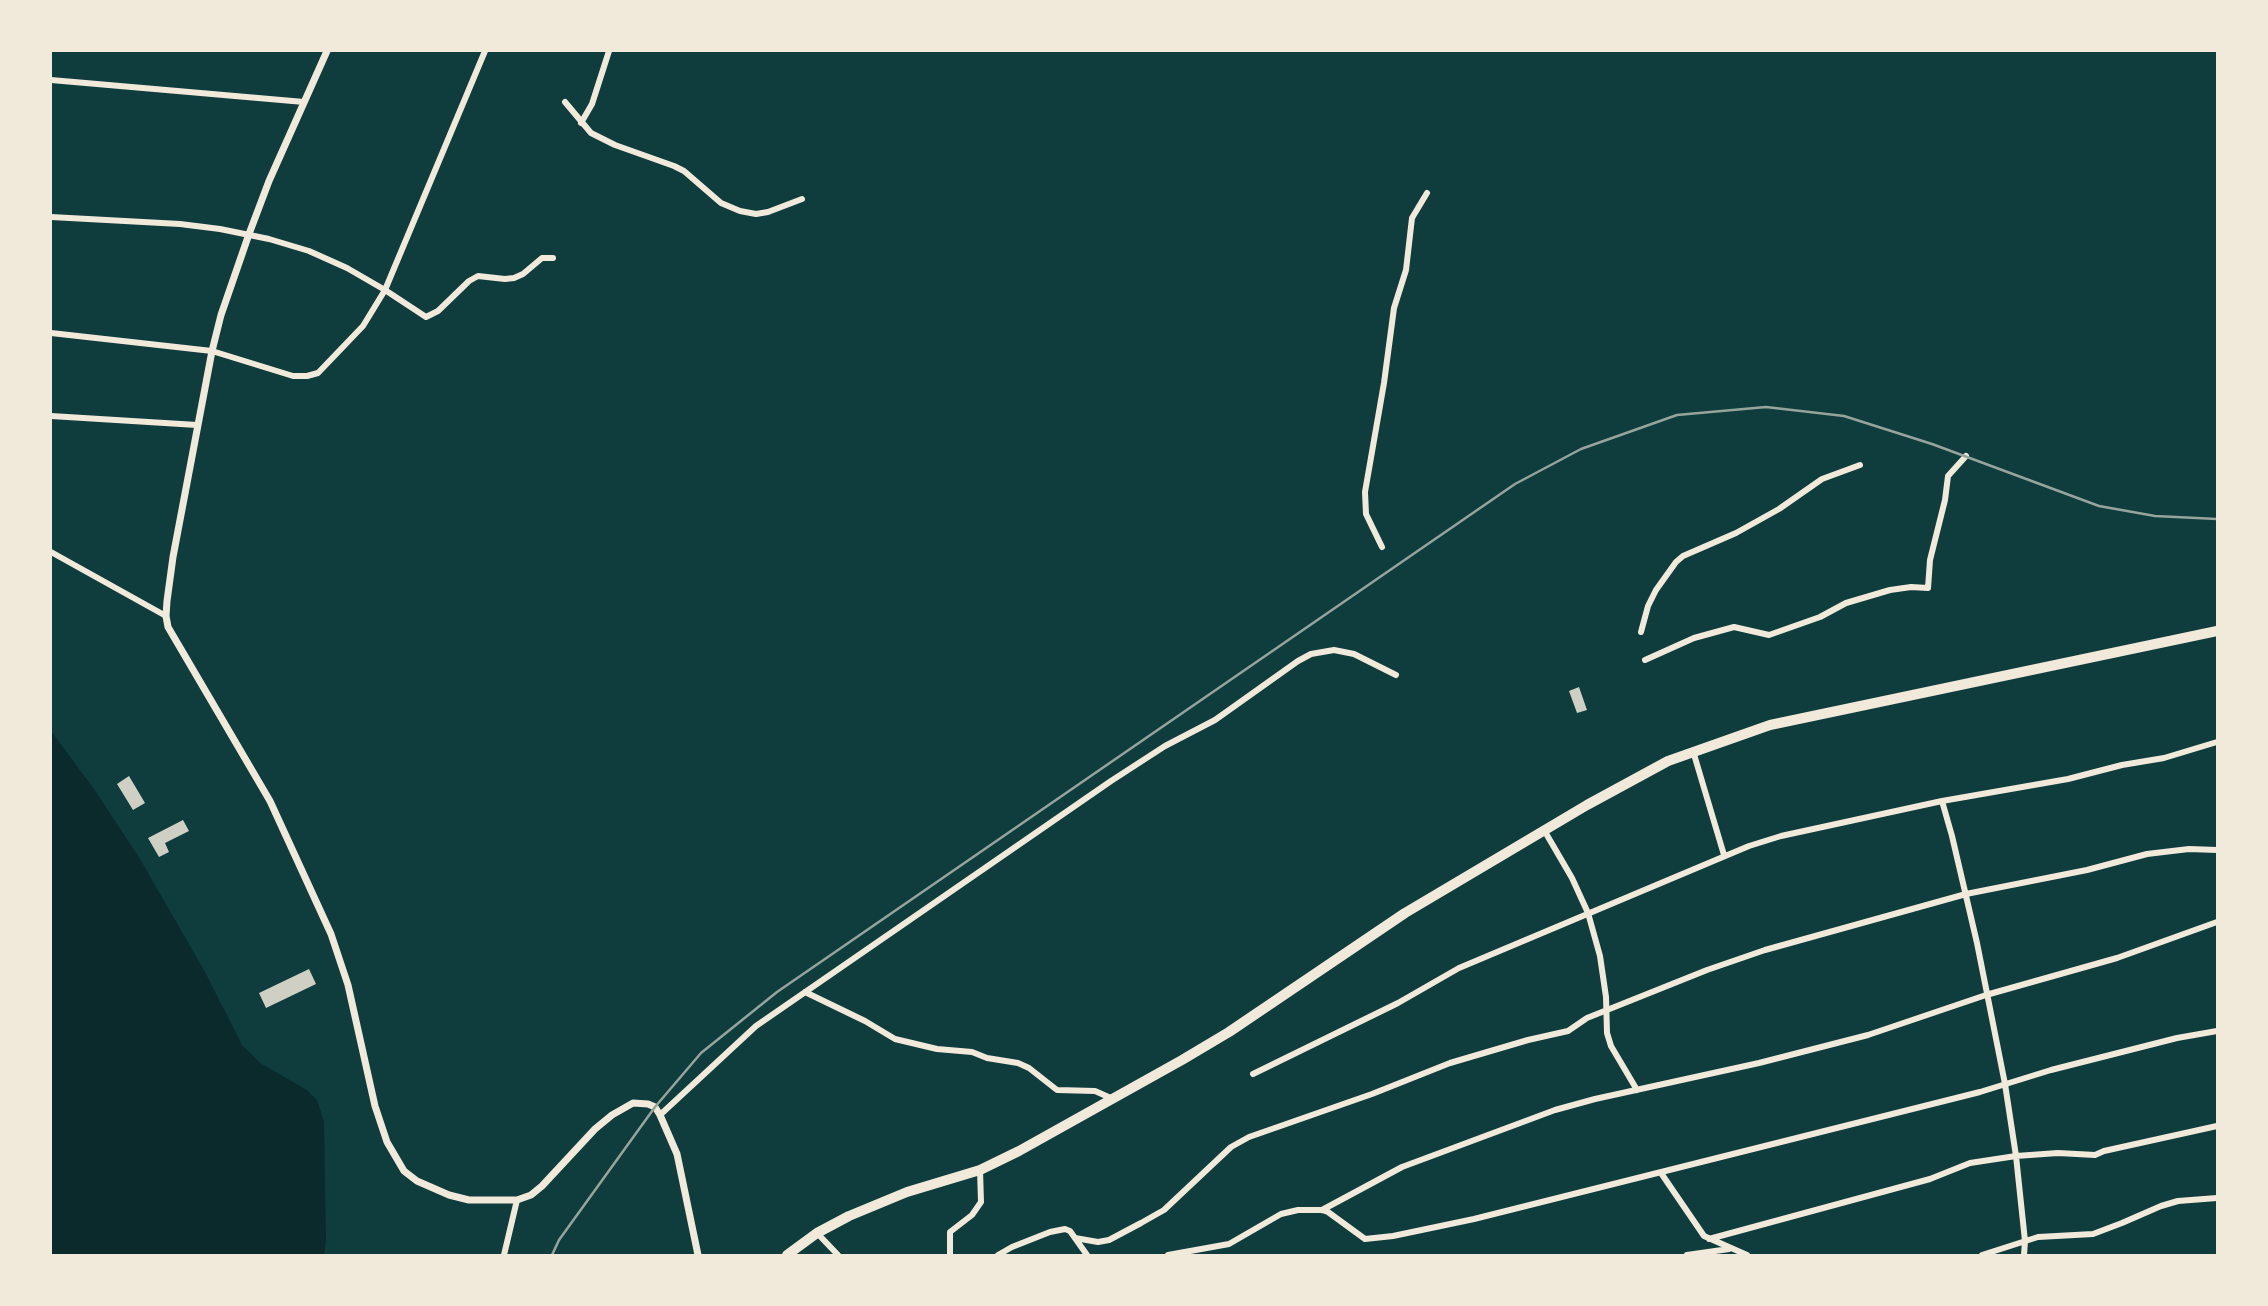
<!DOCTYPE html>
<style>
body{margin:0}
#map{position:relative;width:2268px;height:1306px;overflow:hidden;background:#0f3d3e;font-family:Quicksand,sans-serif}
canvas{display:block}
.frame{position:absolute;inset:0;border:52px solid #f1e9da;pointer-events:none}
</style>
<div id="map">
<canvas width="2268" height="1306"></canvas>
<div class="frame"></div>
</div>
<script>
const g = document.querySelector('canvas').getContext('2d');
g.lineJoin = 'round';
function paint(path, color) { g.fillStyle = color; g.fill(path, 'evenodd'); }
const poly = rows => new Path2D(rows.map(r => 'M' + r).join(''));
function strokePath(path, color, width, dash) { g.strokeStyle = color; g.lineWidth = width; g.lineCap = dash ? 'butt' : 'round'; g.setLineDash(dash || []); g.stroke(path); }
paint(poly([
 [51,731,94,789,140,859,205,972,242,1045,260,1063,307,1090,317,1100,324,1122,326,1240,324,1255,51,1255]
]), '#0a2a2b');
paint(poly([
 [1579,687,1587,710,1577,713,1569,691],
 [129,776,145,803,133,810,117,784],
 [183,820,189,831,165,843,169,852,159,857,148,838],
 [309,969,316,984,266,1008,259,993]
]), '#cfcfc3');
strokePath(poly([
 [51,80,304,102],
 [565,102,591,133,615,145,674,166,684,171,721,203,740,211,756,214,768,212,802,199],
 [581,123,592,104,609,51],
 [51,217,180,224,220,229,269,239,309,251,347,268,385,290,426,317,438,311,469,281,478,276,505,279,514,278,523,274,542,258,553,258],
 [51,333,212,351,293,376,307,376,318,373,363,326,385,290,485,51],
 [51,416,197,425],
 [1382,547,1366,514,1365,492,1384,383,1394,308,1406,270,1412,218,1427,193],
 [51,552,166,616],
 [1641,632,1648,606,1656,590,1676,562,1683,556,1736,533,1779,509,1822,479,1860,465],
 [1645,660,1694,638,1734,627,1769,635,1820,617,1846,603,1890,590,1911,587,1928,588,1930,560,1945,500,1948,476,1966,456],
 [1693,751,1724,855],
 [1942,801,1952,836,1977,943,2005,1084,2016,1156,2025,1241,2024,1255],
 [1544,830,1572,878,1588,913,1600,956,1606,997,1607,1033,1611,1046,1637,1090],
 [805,992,865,1021,895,1039,937,1049,972,1052,987,1058,1018,1063,1029,1068,1057,1090,1095,1091,1113,1099],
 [1253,1074,1398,1003,1459,968,1749,846,1781,836,1942,801,2068,779,2122,765,2164,758,2217,742],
 [660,1115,756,1026,1111,781,1165,746,1215,720,1298,661,1311,654,1334,650,1354,654,1396,675],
 [1661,1173,1704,1236,1747,1255],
 [1322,1210,1402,1167,1555,1110,1595,1099,1759,1063,1868,1035,1986,995,2117,958,2217,922],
 [817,1233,838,1255],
 [1075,1238,1098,1242,1109,1240,1141,1223,1164,1210,1231,1147,1249,1137,1372,1094,1450,1063,1528,1040,1568,1031,1587,1018,1707,970,1765,950,1966,894,2087,870,2147,854,2189,849,2217,850],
 [1709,1239,1930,1179,1970,1163,2016,1156,2058,1153,2095,1155,2104,1151,2217,1126],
 [504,1255,517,1200],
 [950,1255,950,1232,972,1215,981,1202,980,1170],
 [998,1255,1012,1247,1050,1232,1065,1229,1070,1231,1087,1255],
 [1168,1255,1229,1244,1281,1214,1298,1210,1322,1210,1328,1212,1365,1239,1393,1236,1474,1219,1980,1092,2051,1070,2177,1038,2217,1031],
 [1687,1255,1729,1249],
 [1982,1255,2038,1237,2093,1234,2122,1223,2161,1206,2178,1201,2217,1198]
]), '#f1e9da', 6);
strokePath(poly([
 [327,51,269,181,249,234,221,315,212,351,173,557,167,601,166,616,168,627,270,801,331,934,348,985,375,1106,387,1142,404,1171,417,1181,449,1195,469,1200,517,1200,531,1195,542,1186,595,1129,612,1115,633,1103,648,1104,655,1107,660,1115,677,1154,698,1255]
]), '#f1e9da', 7);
strokePath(poly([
 [787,1255,817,1233,849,1216,907,1192,980,1170,1019,1151,1182,1060,1229,1032,1405,913,1587,805,1668,761,1770,725,2217,631]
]), '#f1e9da', 10);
strokePath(poly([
 [552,1255,559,1240,655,1107,701,1053,777,992,1515,484,1581,449,1677,415,1766,407,1844,416,1932,444,2099,506,2155,516,2217,519]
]), '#97a49c', 2.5);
</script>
